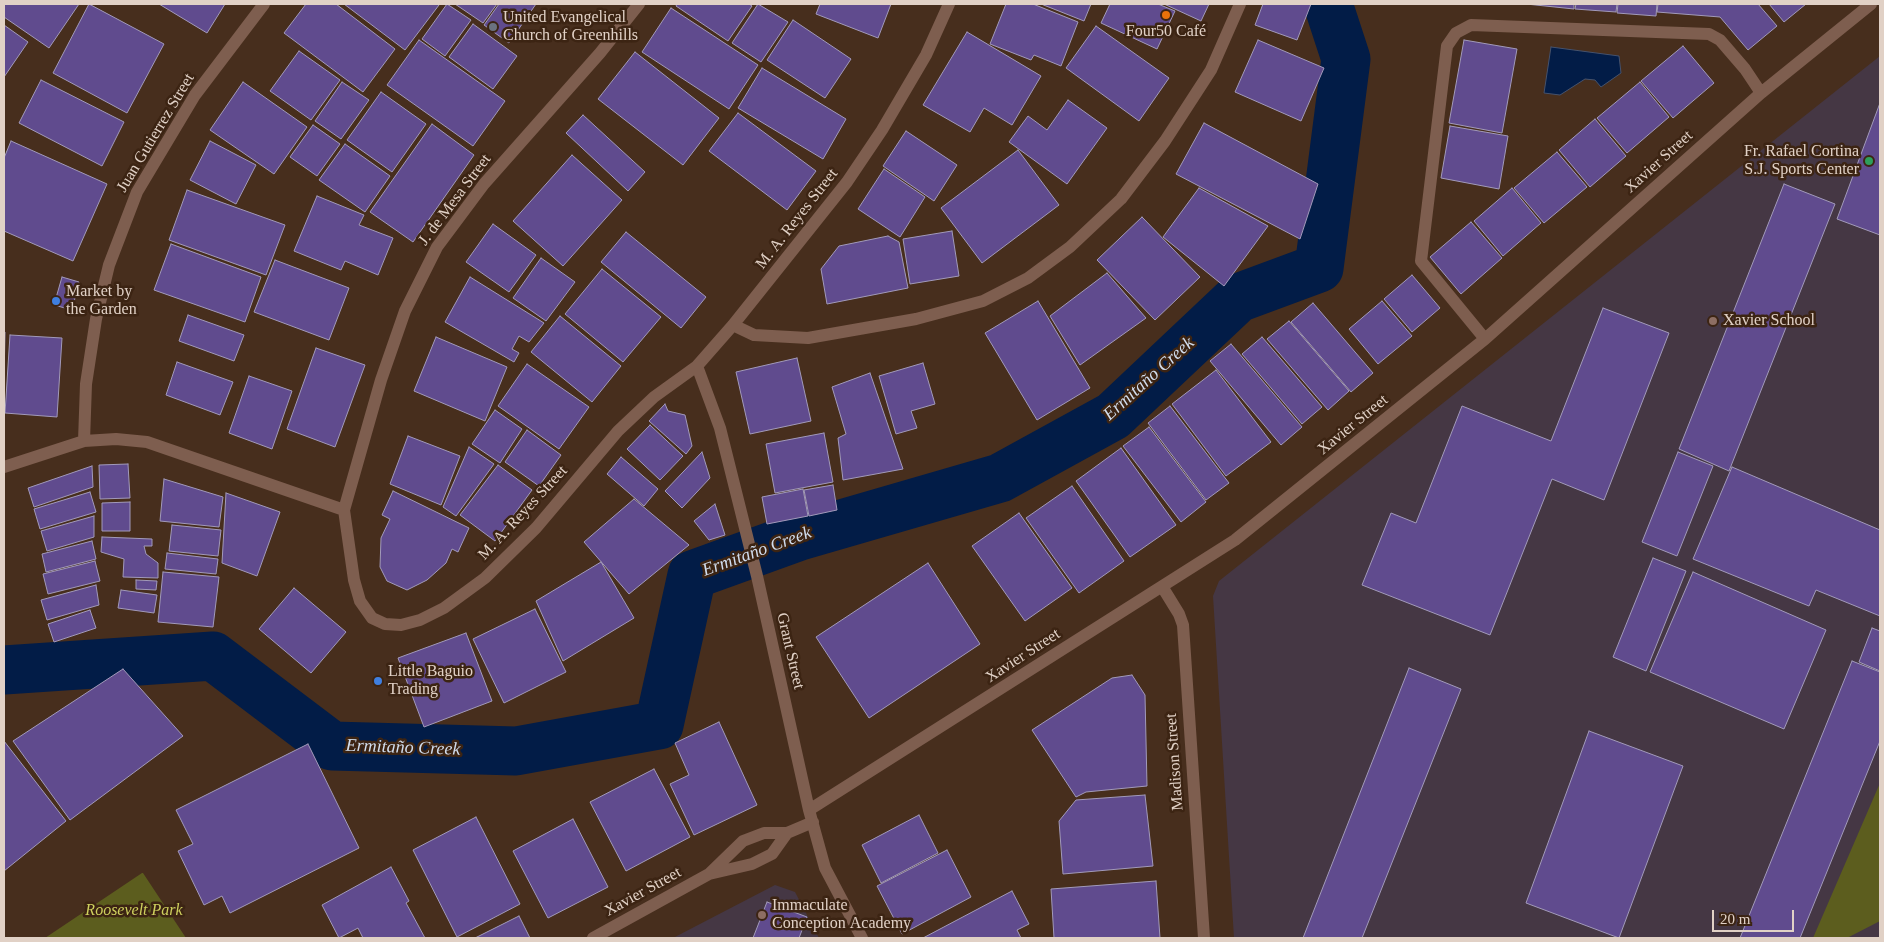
<!DOCTYPE html>
<meta charset="utf-8">
<style>
body{margin:0}
#map{position:relative;width:1884px;height:942px;overflow:hidden;background:#472e1d;font-family:Georgia,serif}
canvas{display:block}
.frame{position:absolute;inset:0;border:5px solid #e1d1c6;pointer-events:none}
.scale{position:absolute;left:1712px;top:910px;width:82px;height:22px;box-sizing:border-box;border:2px solid #e1d1c6;border-top:0;padding-left:6px;font-size:15px;line-height:18px;white-space:nowrap;color:#e1d1c6;-webkit-text-stroke:4px #3c2413;paint-order:stroke}
</style>
<div id="map">
<canvas width="1884" height="942"></canvas>
<div class="frame"></div>
<div class="scale">20 m</div>
</div>
<script>
const g = document.querySelector('canvas').getContext('2d');
g.lineJoin = 'round';
function paint(path, color) { g.fillStyle = color; g.fill(path, 'evenodd'); }
const poly = rows => new Path2D(rows.map(r => 'M' + r).join(''));
function strokePath(path, color, width, dash) { g.strokeStyle = color; g.lineWidth = width; g.lineCap = dash ? 'butt' : 'round'; g.setLineDash(dash || []); g.stroke(path); }
function write(font, color, halo, rows, align = 'center') {
  g.font = font + ' Georgia,serif'; g.lineWidth = 5; g.setLineDash([]); g.textBaseline = 'middle'; g.strokeStyle = halo; g.fillStyle = color; for (const [text, x, y, turn = 0] of rows) {
    g.save(); g.translate(x, y); g.rotate((+turn || 0) * Math.PI / 180); g.textAlign = isNaN(turn) ? turn : align; if (halo) g.strokeText(text, 0, 0); g.fillText(text, 0, 0); g.restore();
  }
}
paint(poly([
 [1880,56,1880,938,1234,938,1213,596,1219,581],
 [775,885,795,892,819,938,673,938]
]), '#453744');
paint(poly([
 [1880,783,1880,921,1847,938,1813,938],
 [143,873,186,938,45,938,142,873]
]), '#5c5d1e');
const water = poly([
 [1551,47,1619,56,1621,73,1601,87,1595,80,1585,79,1560,95,1544,93,1551,47]
]);
paint(water, '#021c47');
strokePath(water, '#45526d', 1);
strokePath(poly([
 [4,670,213,656,332,746,516,751,659,725,692,575,800,536,1000,478,1113,416,1238,298,1319,268,1346,59,1328,4]
]), '#021c47', 49);
const building = poly([
 [4,4,79,4,49,48,4,17,4,4],
 [89,4,164,44,127,113,53,73,89,4],
 [159,4,225,4,207,33,159,4],
 [306,4,336,4,395,49,363,92,284,33,306,4],
 [344,4,437,4,439,5,405,50,344,4],
 [447,4,471,20,445,56,422,39,447,4],
 [455,4,497,4,483,23,455,4],
 [499,4,536,4,509,43,484,25,499,4],
 [677,4,749,4,752,6,728,41,676,6,677,4],
 [758,4,788,22,761,62,732,43,758,4],
 [820,4,891,4,878,38,816,14,820,4],
 [1006,4,1033,4,1078,22,1061,66,1034,55,1031,60,990,44,1006,4],
 [1041,4,1091,4,1084,21,1041,4],
 [1110,4,1158,4,1175,11,1157,49,1101,23,1110,4],
 [1164,4,1209,4,1201,21,1164,4],
 [1263,4,1311,4,1297,40,1255,25,1263,4],
 [1526,4,1574,4,1574,9,1526,4],
 [1576,4,1617,4,1616,12,1575,9,1576,4],
 [1618,4,1657,4,1656,16,1617,13,1618,4],
 [1658,4,1758,4,1777,26,1748,50,1720,17,1657,12,1658,4],
 [1769,4,1806,4,1784,22,1769,4],
 [671,8,758,65,729,109,642,52,671,8],
 [793,20,851,59,825,98,767,60,793,20],
 [473,24,517,56,493,89,449,57,473,24],
 [4,25,28,42,4,77,4,25],
 [1096,26,1169,78,1139,121,1066,68,1096,26],
 [967,32,1041,76,1012,125,984,108,970,132,923,105,967,32],
 [419,40,505,101,473,146,387,85,419,40],
 [1258,40,1324,68,1301,121,1235,92,1258,40],
 [1464,40,1517,49,1502,133,1449,123,1464,40],
 [1683,46,1714,83,1673,118,1641,81,1683,46],
 [299,51,340,80,311,120,270,91,299,51],
 [635,52,719,118,683,165,598,99,635,52],
 [762,68,846,119,823,159,738,108,762,68],
 [41,80,124,122,102,166,19,123,41,80],
 [243,82,307,127,274,174,210,130,243,82],
 [342,82,369,100,341,139,315,121,342,82],
 [1640,82,1669,117,1627,153,1597,118,1640,82],
 [381,92,426,124,392,172,347,140,381,92],
 [1068,100,1107,128,1067,184,1009,142,1028,116,1047,130,1068,100],
 [1880,103,1880,235,1837,219,1880,103],
 [738,113,816,171,787,210,709,151,738,113],
 [583,115,645,172,628,191,566,133,583,115],
 [1595,119,1626,156,1590,187,1559,150,1595,119],
 [1204,123,1318,184,1300,239,1176,174,1204,123],
 [432,124,474,155,413,242,370,212,432,124],
 [313,125,340,144,317,176,290,157,313,125],
 [1450,126,1508,136,1499,189,1441,178,1450,126],
 [906,131,957,165,934,201,883,166,906,131],
 [11,141,107,184,73,261,4,231,4,158,11,141],
 [210,141,256,165,236,204,190,180,210,141],
 [345,144,390,176,365,212,319,180,345,144],
 [1018,150,1059,205,982,263,941,208,1018,150],
 [1557,152,1587,187,1544,223,1514,188,1557,152],
 [572,155,622,200,563,266,513,221,572,155],
 [884,169,925,197,900,237,858,209,884,169],
 [1784,184,1835,204,1729,471,1679,449,1784,184],
 [1199,188,1268,226,1224,286,1163,237,1199,188],
 [1512,188,1541,223,1503,256,1474,221,1512,188],
 [187,190,285,225,266,275,169,240,187,190],
 [317,196,364,215,359,225,393,238,378,275,345,261,341,270,294,251,317,196],
 [1142,217,1200,277,1155,320,1097,260,1142,217],
 [1471,222,1502,258,1461,294,1430,257,1471,222],
 [493,224,536,255,509,292,466,262,493,224],
 [952,231,959,276,910,284,903,239,952,231],
 [626,232,706,297,681,328,601,262,626,232],
 [888,236,899,242,908,288,827,304,821,269,839,246,888,236],
 [171,244,261,277,245,322,154,290,171,244],
 [541,258,575,282,546,321,513,298,541,258],
 [275,260,349,288,329,340,254,312,275,260],
 [602,269,661,317,623,362,565,314,602,269],
 [1107,273,1146,318,1080,365,1050,316,1107,273],
 [1412,275,1440,308,1412,332,1384,299,1412,275],
 [62,277,79,282,72,310,54,305,62,277],
 [470,277,544,323,529,342,519,336,512,349,519,353,514,362,445,322,470,277],
 [1038,301,1090,388,1037,420,985,333,1038,301],
 [1382,301,1412,336,1378,364,1349,329,1382,301],
 [1313,303,1373,373,1351,392,1291,322,1313,303],
 [1603,308,1669,333,1604,500,1552,479,1490,635,1362,585,1391,513,1416,523,1462,406,1551,441,1603,308],
 [188,315,244,335,234,361,179,341,188,315],
 [560,316,621,366,592,402,531,352,560,316],
 [1289,321,1349,391,1328,410,1267,339,1289,321],
 [4,332,5,332,4,380,4,332],
 [10,335,62,338,57,417,5,413,10,335],
 [436,337,507,367,485,421,414,391,436,337],
 [1262,337,1322,407,1302,424,1242,354,1262,337],
 [1231,344,1302,427,1281,445,1210,361,1231,344],
 [316,348,365,365,335,447,287,429,316,348],
 [797,358,811,421,750,434,736,372,797,358],
 [177,362,233,382,220,415,166,395,177,362],
 [923,363,935,404,911,411,917,428,896,434,879,376,923,363],
 [527,364,589,407,559,449,498,406,527,364],
 [1216,370,1271,442,1226,476,1172,404,1216,370],
 [870,373,903,469,843,480,838,438,846,434,832,387,870,373],
 [249,376,292,391,272,449,229,433,249,376],
 [665,404,668,411,685,415,692,446,686,454,649,421,665,404],
 [1170,406,1229,483,1206,500,1148,423,1170,406],
 [495,410,522,429,500,463,472,444,495,410],
 [650,425,683,456,660,480,627,449,650,425],
 [1149,427,1206,502,1181,522,1123,446,1149,427],
 [527,430,561,455,539,486,505,462,527,430],
 [824,433,833,482,775,493,766,444,824,433],
 [408,436,460,456,441,505,390,484,408,436],
 [469,447,494,464,456,516,443,507,469,447],
 [1121,448,1176,525,1130,557,1076,481,1121,448],
 [702,452,710,478,682,508,665,491,702,452],
 [1678,452,1713,466,1677,556,1642,542,1678,452],
 [621,457,658,489,644,506,607,474,621,457],
 [128,464,130,498,100,499,99,465,128,464],
 [498,465,532,490,495,541,460,515,498,465],
 [92,466,93,487,34,507,28,488,92,466],
 [1732,467,1880,530,1880,616,1816,590,1809,606,1693,559,1732,467],
 [164,479,223,497,219,527,160,521,164,479],
 [833,485,837,510,809,516,804,490,833,485],
 [1072,486,1124,561,1079,593,1026,518,1072,486],
 [803,489,808,516,767,524,762,497,803,489],
 [393,491,469,528,458,552,452,549,446,563,427,580,407,590,387,581,380,567,381,538,390,519,382,515,393,491],
 [90,492,96,512,40,529,34,509,90,492],
 [226,493,280,512,257,576,222,563,226,493],
 [634,499,689,545,629,594,584,542,634,499],
 [130,502,130,531,102,531,102,503,130,502],
 [715,504,725,535,709,540,694,521,715,504],
 [1019,513,1072,588,1025,621,972,546,1019,513],
 [94,516,94,537,47,551,41,531,94,516],
 [172,525,221,530,218,556,169,551,172,525],
 [102,537,152,539,152,546,144,546,146,554,158,563,158,578,123,577,124,559,101,552,102,537],
 [92,541,96,559,46,572,42,554,92,541],
 [167,553,218,559,216,574,165,569,167,553],
 [1653,558,1686,571,1646,671,1613,657,1653,558],
 [95,561,100,581,48,594,43,574,95,561],
 [601,562,634,618,563,661,536,601,601,562],
 [928,563,980,644,869,718,816,637,928,563],
 [163,572,219,577,213,627,158,622,163,572],
 [1693,572,1826,630,1784,729,1650,672,1693,572],
 [136,580,157,581,156,590,136,589,136,580],
 [96,585,99,605,47,620,41,600,96,585],
 [294,588,346,632,311,673,259,629,294,588],
 [121,590,157,595,154,613,118,608,121,590],
 [535,609,566,672,504,703,473,639,535,609],
 [90,610,96,628,54,642,48,624,90,610],
 [1872,628,1880,631,1880,671,1859,662,1872,628],
 [466,633,492,701,424,727,398,658,466,633],
 [1852,661,1880,672,1880,741,1800,938,1740,938,1852,661],
 [1409,668,1461,689,1362,938,1303,938,1409,668],
 [123,669,183,736,70,820,13,741,123,669],
 [1132,675,1145,695,1147,786,1086,792,1076,797,1032,730,1112,678,1132,675],
 [719,722,757,805,694,835,670,784,689,775,675,743,719,722],
 [1589,731,1683,766,1619,938,1526,903,1589,731],
 [4,741,66,821,4,871,4,741],
 [308,744,359,848,230,913,222,896,204,905,178,851,193,844,176,810,308,744],
 [654,769,690,837,626,871,590,802,654,769],
 [1145,795,1153,866,1063,874,1059,821,1076,800,1145,795],
 [919,815,938,853,881,883,862,845,919,815],
 [476,817,520,904,457,937,413,850,476,817],
 [573,819,608,887,548,918,513,851,573,819],
 [947,850,971,897,902,934,877,886,947,850],
 [391,867,409,901,406,903,425,938,363,938,358,928,339,938,322,905,391,867],
 [1156,881,1160,938,1054,938,1051,889,1156,881],
 [1012,891,1029,924,1017,930,1021,938,923,938,1012,891],
 [767,902,807,917,799,938,753,938,767,902],
 [519,916,530,938,475,938,519,916]
]);
paint(building, '#604b8e');
strokePath(building, '#a29aba', 1);
strokePath(poly([
 [639,4,600,53,484,184,437,247,405,311,381,380,344,510,354,580,360,601,372,618,385,624,401,625,420,620,444,608,485,578,536,528,618,431,654,397,697,366,733,325,847,182,882,130,926,55,949,4],
 [733,325,754,335,808,338,916,319,983,301,1028,278,1070,247,1121,199,1165,141,1211,70,1240,4],
 [1485,339,1421,261,1447,46,1456,33,1471,25,1709,34,1720,40,1745,69,1761,93],
 [697,366,720,428,757,576,809,810,825,868,862,938],
 [84,441,86,384,96,319,109,265,137,192,195,95,264,4],
 [4,467,84,441,116,439,147,442,344,510],
 [1163,588,1179,614,1183,625,1204,938],
 [809,810,1235,540,1485,339,1761,93,1871,4],
 [709,874,752,864,772,854,787,833],
 [593,938,709,874,743,841,764,833,787,833,813,822]
]), '#7e5e4f', 12);
for (const [x, y, r, color] of [
 [1166,15,5,"#e8710a"],
 [493,27,5,"#6b7280"],
 [1869,161,5,"#2e9e5b"],
 [56,301,5,"#3f7fe0"],
 [1713,321,5,"#8d6e63"],
 [378,681,5,"#3f7fe0"],
 [762,915,5,"#8d6e63"]
]) { const dot = new Path2D(); dot.arc(x, y, r, 0, 2 * Math.PI); g.fillStyle = color; g.fill(dot); strokePath(dot, '#3c2413', 2); }
write('16px', '#e1d1c6', '#3c2413', [
 ["United Evangelical",503,18],
 ["Church of Greenhills",503,36],
 ["Four50 Café",1166,32,"center"],
 ["Fr. Rafael Cortina",1859,152,"right"],
 ["S.J. Sports Center",1859,170,"right"],
 ["Market by",66,292],
 ["the Garden",66,310],
 ["Xavier School",1723,321],
 ["Little Baguio",388,672],
 ["Trading",388,690],
 ["Immaculate",772,906],
 ["Conception Academy",772,924]
], 'left');
write('16px', '#e1d1c6', '#3c2413', [
 ["Juan Gutierrez Street",156,133,-59],
 ["Xavier Street",1659,162,-42],
 ["J. de Mesa Street",455,200,-53],
 ["M. A. Reyes Street",797,219,-52],
 ["Xavier Street",1353,425,-39],
 ["M. A. Reyes Street",523,513,-47],
 ["Grant Street",790,651,77],
 ["Xavier Street",1023,656,-33],
 ["Madison Street",1175,762,-94],
 ["Xavier Street",643,892,-29]
]);
write('italic 16px', '#ced05e', '#3c2413', [
 ["Roosevelt Park",134,911]
]);
write('italic 18px', '#d1ddee', '#3c2413', [
 ["Ermitaño Creek",1149,379,-42],
 ["Ermitaño Creek",757,552,-20],
 ["Ermitaño Creek",403,748,2]
]);
</script>
